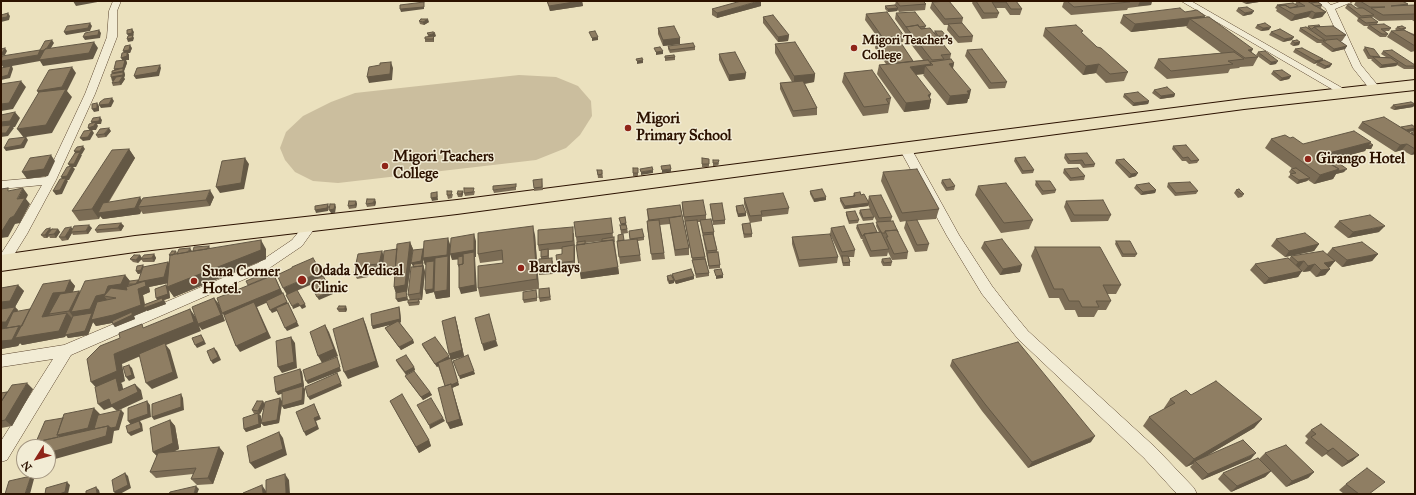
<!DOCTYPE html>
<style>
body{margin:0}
#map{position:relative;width:1416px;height:495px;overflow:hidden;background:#ebe1be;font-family:"IM FELL Great Primer",serif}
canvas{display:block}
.frame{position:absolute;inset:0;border:2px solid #2c1200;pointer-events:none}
.north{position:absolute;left:16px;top:439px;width:40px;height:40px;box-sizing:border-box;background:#f2ecd5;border:1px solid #a39580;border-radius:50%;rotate:233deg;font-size:11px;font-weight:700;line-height:16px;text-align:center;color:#2c1200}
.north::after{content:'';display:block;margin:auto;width:14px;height:18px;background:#8f2418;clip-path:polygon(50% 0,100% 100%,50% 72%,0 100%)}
</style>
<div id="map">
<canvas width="1416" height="495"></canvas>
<div class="frame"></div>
<div class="north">N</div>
</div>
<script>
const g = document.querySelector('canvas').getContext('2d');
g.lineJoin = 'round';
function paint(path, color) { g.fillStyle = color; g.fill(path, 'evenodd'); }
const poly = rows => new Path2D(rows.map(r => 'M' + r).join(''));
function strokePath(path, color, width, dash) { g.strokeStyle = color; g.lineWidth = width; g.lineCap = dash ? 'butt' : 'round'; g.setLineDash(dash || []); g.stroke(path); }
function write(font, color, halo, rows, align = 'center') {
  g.font = font + ' "IM FELL Great Primer",serif'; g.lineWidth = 3; g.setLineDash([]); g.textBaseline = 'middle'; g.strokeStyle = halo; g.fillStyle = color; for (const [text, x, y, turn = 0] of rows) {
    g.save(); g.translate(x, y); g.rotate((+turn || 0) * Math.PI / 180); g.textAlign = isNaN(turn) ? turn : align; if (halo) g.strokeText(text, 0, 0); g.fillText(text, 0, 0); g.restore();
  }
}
paint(poly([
 [519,75,556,77,578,86,591,101,592,116,580,135,566,148,536,160,338,183,313,181,295,172,285,160,280,148,286,132,303,116,331,102,355,93]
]), '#cbbe9e');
const street = poly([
 [113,1,121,1,117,11,117,37,95,94,56,180,27,234,7,266,1,267,1,254,15,232,42,185,1,189,1,181,46,177,85,94,107,37,109,11,113,1],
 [1181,1,1191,1,1351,93,1346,96,1342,95,1181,1],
 [1317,1,1326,1,1331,5,1342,1,1354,1,1335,9,1361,65,1380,88,1381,90,1380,92,1372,92,1353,68,1326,9,1317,1],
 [905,145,911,148,959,235,992,286,1009,308,1028,331,1156,448,1194,488,1197,494,1177,494,1144,458,1018,339,982,294,947,236,899,148,905,145],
 [313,218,317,219,319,222,302,246,268,269,71,355,7,460,1,462,1,441,53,359,1,367,1,355,64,345,258,263,292,240,309,219,313,218]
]);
const highway = poly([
 [1415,80,1415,90,1244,109,457,214,135,252,1,271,1,255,135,236,457,200,1244,99,1415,80]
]);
strokePath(street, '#5c4630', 1);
strokePath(highway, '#2c1200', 2);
paint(street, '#f2ecd5');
paint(highway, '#ebe1be');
paint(poly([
 [547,1,582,1,583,6,550,11,548,5],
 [896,1,923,1,926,4,925,10,899,12,898,10,897,11,888,12,885,9,885,6,895,5],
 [973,1,1016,1,1022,9,1020,15,1010,15,1005,8,995,8,999,13,997,18,982,19,972,3],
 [1064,1,1152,1,1151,5,1128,8,1127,10,1071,15,1062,7],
 [1240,1,1260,1,1259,2,1246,4],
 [1297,1,1318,1,1317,2,1322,5,1321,8,1326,12,1322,17,1312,19,1308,17,1291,21,1276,11,1277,9,1275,8,1277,5,1295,4],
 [1356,1,1402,1,1408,4,1408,6,1415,5,1415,22,1412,20,1379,21,1373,17,1372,18,1378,22,1377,24,1391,28,1389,31,1385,31,1388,34,1386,37,1380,37,1367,28,1368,26,1364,26,1357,21,1358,18,1345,8,1347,5,1356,8,1359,8,1354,5],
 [932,2,963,18,962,23,973,36,972,42,958,43,947,30,948,25,944,25,930,8],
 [761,6,717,18,712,15,712,9],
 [1238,8,1252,14,1243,16,1236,11],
 [1185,12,1204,18,1258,57,1253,66,1240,67,1239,68,1230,69,1228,73,1167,79,1154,68,1158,59,1221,53,1186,27,1187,26,1131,32,1120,23,1123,15],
 [896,13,926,26,925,28,934,33,935,31,946,36,945,39,939,39,951,54,950,59,954,63,953,68,969,99,968,99,967,103,947,105,923,75,924,74,916,75,931,100,929,109,904,112,877,74,879,65,886,64,875,48,876,42,881,42,865,20,866,14,904,36,903,42,900,42,913,61,923,60,904,35,905,33,895,19],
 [763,17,789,35,788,41,778,42,763,23],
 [419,21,429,22,424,25,420,24],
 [1257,25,1269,30,1261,31,1255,28],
 [1308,26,1320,26,1346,35,1342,41,1339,41,1347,46,1345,49,1332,52,1321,44,1322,43,1317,43,1299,31,1300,28,1307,28],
 [1397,27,1406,28,1404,30,1414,34,1415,34,1415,51,1411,52,1387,37,1391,31,1397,31,1395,29],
 [658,28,680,38,680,44,663,46,658,34],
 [1045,28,1082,34,1097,47,1128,72,1124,81,1106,83,1096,73,1083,75,1043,36],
 [1271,32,1292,40,1283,42,1269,35],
 [427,33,436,36,434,37,434,42,425,42,425,39,428,36],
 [1292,41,1300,42,1299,45,1293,46,1290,44],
 [775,44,815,74,814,82,805,84,817,108,817,115,793,117,780,89,780,83,792,82,775,53],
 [668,46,695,47,695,50,670,53,668,49],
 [1365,47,1380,57,1386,57,1381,54,1383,51,1415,65,1415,67,1414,69,1404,69,1397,65,1396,66,1380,68,1371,60,1372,59,1368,59,1363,50],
 [132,48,130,53,128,53,129,55,129,60,126,60,127,63,124,71,125,75,124,78,125,79,121,85,113,86,112,83,113,80,112,81,113,74,112,73,122,60,124,52],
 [1295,49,1323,59,1322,61,1330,67,1324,69,1316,65,1317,63,1314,64,1293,52],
 [967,50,1007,82,1005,88,989,89,965,56],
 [1258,52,1276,64,1270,65,1256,55],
 [719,54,746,73,745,79,729,81,719,60],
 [665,56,675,57,675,60,665,61],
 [1273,71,1291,76,1289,79,1280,81,1271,74],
 [844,73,891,98,888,113,863,116,842,82],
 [1154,90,1175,94,1174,97,1160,99,1152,93],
 [1124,94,1149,101,1148,104,1133,106,1123,97],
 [1415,104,1413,107,1394,110,1390,108,1393,105],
 [1362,122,1401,127,1415,127,1415,130,1414,131,1409,132,1411,133,1415,131,1415,154,1411,155,1402,150,1395,152,1358,128],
 [111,131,106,137,98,138,96,135],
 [1290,138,1303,144,1370,143,1373,145,1371,149,1366,149,1365,151,1330,160,1344,172,1336,174,1333,179,1314,184,1308,180,1307,181,1297,184,1288,177,1291,174,1289,172,1291,169,1293,169,1265,148,1271,139],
 [1173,146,1199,160,1197,163,1189,164,1186,161,1182,161,1172,149],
 [129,149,135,158,109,202,214,197,210,206,143,214,141,211,140,214,103,219,100,216,99,219,79,221,72,211],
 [1065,154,1095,164,1094,167,1083,168,1080,164,1068,164,1064,158],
 [702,158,709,159,709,167,702,167],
 [1015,158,1034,170,1033,173,1022,174,1014,161],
 [1116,160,1136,176,1129,178,1115,163],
 [713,163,719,163,718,166,713,166],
 [638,168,638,176,633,176,633,173],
 [1064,169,1085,176,1084,180,1070,181,1063,173],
 [597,170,602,170,603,178,598,178],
 [883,172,939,209,936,219,906,221,929,244,927,251,915,252,904,228,906,221,900,222,881,181],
 [542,179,543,190,534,191,534,188],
 [942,180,955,186,954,190,946,191,941,183],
 [1036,181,1056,190,1055,193,1042,195,1035,185],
 [1168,183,1198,191,1196,194,1175,196,1167,187],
 [1136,185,1156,190,1155,193,1141,195,1134,188],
 [978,186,1033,220,1029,229,1001,233,975,195],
 [516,187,516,190,494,193,493,190],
 [1236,190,1244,194,1242,197,1238,198,1234,193],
 [463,191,463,194,462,197,458,197,457,194],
 [475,191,474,195,465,196,464,193],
 [810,191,826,200,814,202,810,194],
 [854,193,861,195,868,201,869,196,892,217,891,221,908,252,907,259,892,260,888,252,887,256,870,257,862,240,863,239,861,239,856,228,857,225,877,232,879,232,876,226,877,222,868,205,868,206,844,209,840,201,840,198,853,196],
 [453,194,452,198,448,199,447,195],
 [744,198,789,208,788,214,762,217,762,221,750,223,744,204],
 [356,201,357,204,356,208,349,209,348,206],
 [1066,201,1111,215,1108,221,1071,222,1064,207],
 [376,202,375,206,367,207,366,204],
 [682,202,706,215,706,220,714,232,714,235,720,265,720,268,709,269,700,222,697,222,709,273,709,276,696,278,685,224,682,208],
 [710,204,725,220,725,224,713,225],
 [680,205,689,248,689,255,675,256,670,224,660,225,665,259,652,260,647,227,647,221,648,221,647,209],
 [736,206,746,213,746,216,738,217,736,210],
 [860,210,874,217,873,220,863,221,859,213],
 [846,212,859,220,858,223,849,224,846,215],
 [625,217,628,233,621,234,620,225,621,225,619,218],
 [611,218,613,237,614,237,619,274,581,279,576,237],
 [602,241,586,244,585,243],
 [1339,221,1379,232,1348,238,1334,227],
 [121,223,124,226,121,231,97,233,95,230],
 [742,224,752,234,752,237,744,238,742,227],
 [50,228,51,230,58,229,60,232,56,238,50,238,49,236,47,238,44,238,41,235],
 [92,228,88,234,73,235,72,233,68,240,62,241,59,237,73,229],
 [831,228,855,250,854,257,849,257,850,262,850,266,843,266,841,258,830,234],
 [629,231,644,237,644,240,638,241,641,261,620,264,617,241,630,240],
 [574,233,575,265,557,266,557,263,562,254,562,249,549,250,549,258,553,261,553,274,539,275,539,272,541,259,541,251,539,251,538,245],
 [535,235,539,289,480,297,478,288,503,263,503,260,480,263,478,254],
 [792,237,838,257,837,263,799,267,792,244],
 [1276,239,1319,244,1314,251,1285,257,1271,246],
 [1116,241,1137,254,1135,257,1122,257,1115,244],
 [410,242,413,249,407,292,406,292,408,300,398,302,396,293,394,287,395,274,383,276,382,272,382,270,369,272,368,277,357,279,354,273,382,251,383,255],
 [984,242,1020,272,1000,275,981,248],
 [450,244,450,297,436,299,434,292,426,294,426,265,425,265,423,259,423,264,425,272,422,300,419,300,420,302,419,305,409,306,408,303,410,300,408,295,414,266,413,266,411,263,423,249,424,250],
 [209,246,210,248,266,249,266,259,174,297,169,290,170,298,164,300,166,304,147,311,146,310,146,311,134,316,135,319,115,327,112,323,96,326,93,322,88,335,68,338,66,335,65,337,22,345,20,343,18,346,1,349,1,288,18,285,24,291,15,307,18,310,17,312,30,309,70,280,75,286,73,292,79,291,80,292,125,275,130,281,129,283,139,281,141,273,138,274,136,271,144,267,168,262,169,263,170,257,169,255,176,251,177,253,192,251],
 [168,283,167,286,157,300,145,304,143,295,150,292,149,287],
 [1035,247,1121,285,1116,294,1107,294,1111,301,1106,310,1098,310,1094,317,1078,317,1075,310,1065,310,1059,298,1049,298,1031,256],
 [1332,248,1378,254,1372,261,1342,267,1333,259,1335,261,1330,267,1329,268,1330,269,1325,275,1316,277,1310,271,1303,272,1302,271,1298,277,1264,284,1250,270,1255,264,1289,259,1291,256,1327,254],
 [154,254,156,258,154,262,143,262,141,259,138,263,133,262,130,259,140,255,142,258],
 [882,259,892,262,891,266,883,266,881,262],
 [672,274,694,279,676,284,674,281,674,283,669,284,667,280,667,276,672,277],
 [549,288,551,300,540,302,539,298],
 [537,293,537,301,524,303,523,300],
 [399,307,400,310,401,322,400,323,413,340,414,343,401,350,387,331,385,328,390,325,373,329,372,326],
 [337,309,347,309,346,312,339,312],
 [455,317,457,324,464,356,475,374,460,379,464,357,451,360,459,385,452,388,463,425,450,429,445,386,438,366,437,367,423,347,422,344,450,358],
 [396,360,414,367,415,370,406,375,398,364],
 [952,360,1091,442,1028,468,982,411,950,366],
 [300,369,302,372,304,386,303,387,305,389,304,404,284,409,282,405,279,423,264,426,261,423,264,407,260,414,259,414,261,416,261,427,246,432,244,429,257,414,254,414,252,410,263,401,264,404,280,398,282,401,282,393,278,395],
 [405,376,430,392,432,395,423,400,407,379],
 [33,389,12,426,1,428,1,393],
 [1191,395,1262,419,1254,428,1203,458,1251,459,1202,480,1190,467,1193,464,1186,467,1143,426,1149,417,1165,409,1164,408,1170,399],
 [390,401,429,440,431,446,419,453],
 [170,420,175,426,179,449,173,452,219,447,224,453,213,484,197,485,191,479,193,474,156,478,150,472,157,456,153,452],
 [1311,430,1359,455,1352,461,1342,467,1326,454,1322,457,1305,443,1308,439,1305,436],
 [1265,453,1314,472,1308,478,1286,487,1259,459],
 [1271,471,1265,477,1231,492,1218,479,1223,473],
 [1346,484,1370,494,1344,494,1339,490]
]), '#7b6c55');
paint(poly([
 [73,1,103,1,76,6],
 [580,1,582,1,583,6,550,11,549,6],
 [759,1,761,1,761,6,717,18,717,13],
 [1140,1,1152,1,1151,5,1138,6],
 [1248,1,1260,1,1259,2,1246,4],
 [424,2,424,9,401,12,400,9],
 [898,8,897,11,888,12,888,9],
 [1254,11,1252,14,1243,16,1245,13],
 [1312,11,1308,17,1291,21,1295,15],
 [1326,12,1322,17,1312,19,1315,13],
 [8,13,10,16,9,20,1,22,1,18],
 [1205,16,1201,24,1190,19,1187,26,1131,32,1135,24],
 [428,19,429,22,424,25,423,22],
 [90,23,92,26,90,31,66,35,64,32],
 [1271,27,1269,30,1261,31,1263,28],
 [132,29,134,32,133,36,134,38,133,41,128,42,127,39,129,37,127,34],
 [99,30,101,33,100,38,85,40,83,37],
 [435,33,436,36,434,37,434,42,433,39,430,38,429,35],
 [789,35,788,41,778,42,778,37],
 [598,37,598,40,592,41,592,38],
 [1294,37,1292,40,1283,42,1285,39],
 [680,38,680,44,663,46,663,40],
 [52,40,54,43,48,53,94,42,98,48,93,59,43,66,40,61,12,66,13,69,10,78,1,80,1,77,3,67,1,64,1,61,40,50],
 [1300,42,1299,45,1293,46,1295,43],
 [130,45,132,48,130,53,128,53,129,55,129,60,126,60,127,63,124,71,125,75,124,78,125,79,121,85,119,82,122,79,112,81,111,77,114,76,112,73,116,72,114,69,123,61,121,58,125,54,123,51],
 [1347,46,1345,49,1332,52,1334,49],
 [5,48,7,51,5,55,1,56,1,52],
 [1253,49,1249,57,1248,50],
 [663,51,663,54,656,55,656,52],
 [1323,59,1321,62,1318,62,1317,63,1314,64,1316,61],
 [643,60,643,63,637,64,637,61],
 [1278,61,1276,64,1270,65,1271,62],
 [391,62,393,68,392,80,369,83,367,77],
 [954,63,952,72,949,64],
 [1398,63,1396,66,1380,68,1382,65],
 [931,64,930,71,925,66,924,74,908,75,910,67],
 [1099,64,1096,73,1083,75,1086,66],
 [1332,64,1330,67,1324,69,1326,66],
 [160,65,161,68,159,76,136,79,134,76],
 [72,67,76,73,67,91,72,97,52,133,26,137,28,140,24,148,6,151,4,148,24,138,17,129,41,97,37,91],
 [746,73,745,79,729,81,729,75],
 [815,74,814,82,794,85,794,76],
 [1291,76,1289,79,1280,81,1282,78],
 [21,81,26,87,13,109,1,111,1,104],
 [971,90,969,99,968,99,967,103,947,105,950,96,967,91],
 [931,94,929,100,931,100,929,109,904,112,906,103],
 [1175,94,1174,97,1160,99,1161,96],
 [112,98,114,101,111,107,101,108,99,105],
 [1149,101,1148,104,1133,106,1134,103],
 [97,103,99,106,99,111,94,112,92,109],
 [1415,104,1413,107,1394,110,1396,107],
 [15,112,20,118,15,127,13,127,14,128,8,136,1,137,1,122],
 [100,117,102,120,101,124,97,124,98,126,96,130,92,130,94,133,90,140,83,141,80,138,90,131,88,128,93,125,91,122],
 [109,128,111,131,106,137,104,134],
 [1415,128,1415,130,1414,131,1403,133,1406,130],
 [1371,142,1368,146,1373,145,1371,149,1366,149,1365,151,1311,165,1317,156],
 [1407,144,1402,150,1395,152,1400,145],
 [83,146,85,149,82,154,81,154,82,155,76,167,73,167,75,169,69,180,67,180,68,181,62,194,56,195,53,191,63,180,61,177,71,168,68,164,76,155,74,151],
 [129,149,135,158,102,212,140,197,144,204,138,207,141,211,140,214,103,219,100,216,99,219,92,209],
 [1415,150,1415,154,1411,155],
 [51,155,55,161,48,176,27,179,22,172],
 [245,158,249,164,244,189,220,193,216,187],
 [671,169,671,172,662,173,662,170],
 [1339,169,1333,179,1314,184,1320,175],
 [1347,169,1344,172,1336,174,1338,171],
 [653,170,653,173,641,175,641,172],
 [1138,173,1136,176,1129,178,1131,174],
 [1310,178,1307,181,1297,184,1299,180],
 [23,188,28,195,26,199,30,204,20,223,15,224,8,237,1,238,1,231],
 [210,190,214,197,210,206,206,200],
 [1156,190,1155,193,1141,195,1143,192],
 [463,191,463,194,462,197,461,194],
 [437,192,438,200,432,201,431,198],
 [826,197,826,200,814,202,814,199],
 [375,199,376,202,375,206,373,203],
 [356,201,357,204,356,208,355,205],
 [869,203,868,206,844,209,845,206],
 [328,204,329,207,328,211,316,213,315,210],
 [335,204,336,207,335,213,331,213,329,210],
 [746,213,746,216,738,217,738,214],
 [121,223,124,226,121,231,118,228],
 [626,223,626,226,621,227,621,224],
 [89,225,92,228,88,234,86,231],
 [533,226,535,235,539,289,537,279],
 [1385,226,1379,232,1348,238,1353,232],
 [71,227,74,230,71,232,72,233,68,240,65,237],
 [573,227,575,249,575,265,574,261,574,247],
 [50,228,52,232,47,235,49,236,47,238,45,235],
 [58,229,60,232,56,238,54,234],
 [474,234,476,241,476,257,475,257,477,291,461,294,459,288,459,268,458,265,463,259,452,260,450,254],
 [448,238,450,244,450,297,436,299,434,292,426,294,425,290,434,264,425,265,423,259,423,264,425,272,422,300,420,293,422,265,413,266,411,263,423,249,424,252],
 [261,240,266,249,266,259,174,297,169,290,170,298,164,300,166,304,147,311,146,310,146,311,134,316,135,319,115,327,113,324,117,322,96,326,93,322,88,335,68,338,66,335,65,337,22,345,20,343,18,346,1,349,1,302,18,285,24,291,15,307,18,310,9,325,22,326,26,329,67,313,73,319,74,318,69,311,79,291,84,297,96,296,108,286,125,275,130,281,126,291,104,296,108,301,95,315,136,284,138,280,139,282,168,262,173,268,169,283,149,287,150,292,143,295,145,308,158,302,156,298,166,285,168,287],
 [410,242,413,249,407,292,406,292,408,300,398,302,396,299,396,294,394,287],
 [1319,244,1314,251,1285,257,1289,251],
 [190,248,192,251,188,253],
 [382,251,384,257,382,270,379,264],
 [398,252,396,274,383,276,382,272],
 [154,254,156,258,154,262,152,258],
 [1378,254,1372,261,1342,267,1347,260],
 [140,255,142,259,138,263,136,260],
 [1304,261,1299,268,1293,269,1298,262],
 [1335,261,1330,267,1320,269,1324,263],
 [1315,264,1310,271,1303,272,1308,266],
 [143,265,145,269,144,273,138,274,136,271],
 [367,265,369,272,368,277,365,271],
 [1022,265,1020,272,1000,275,1003,269],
 [618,267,619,274,581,279,580,273],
 [1330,269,1325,275,1316,277,1321,270],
 [1302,271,1298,277,1264,284,1269,278],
 [321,272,324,279,287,295,283,288],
 [274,275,289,306,272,313,270,310,284,295,257,307,271,338,240,352,236,346,227,319,222,313],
 [723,275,723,278,716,279,716,276],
 [694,276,694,279,676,284,675,281],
 [70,280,75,286,70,298,49,314,51,316,42,317,53,293],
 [674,280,674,283,669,284,669,281],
 [332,291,333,294,319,300,317,297],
 [214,298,219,304,225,321,202,330,199,326,201,331,166,345,170,350,178,378,152,389,146,383,166,345,122,364,125,381,121,383,122,384,125,397,99,391,91,382,114,354,190,309,197,319],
 [288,303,299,326,287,331,285,328],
 [298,303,305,304,306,307,302,309,300,306,293,309,292,306],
 [346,306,347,309,346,312,344,309],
 [399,307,400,310,401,322,373,329,372,326],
 [455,317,457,324,464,356,451,360,459,385,452,388,463,425,450,429,447,423,445,387,451,360,449,354],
 [363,318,366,325,379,367,348,379,344,372],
 [325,325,329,332,338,356,322,363,318,356],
 [201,335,203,338,206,344,197,348,195,345],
 [291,337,295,343,297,368,282,373,278,367],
 [413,340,414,343,401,350,399,347],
 [496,340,498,346,484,351,482,344],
 [214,348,217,351,221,360,213,364,211,361],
 [449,356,450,359,437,367,435,364],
 [337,357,338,361,341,371,308,384,306,381],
 [129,365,132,368,135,378,129,381,126,377],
 [414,367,415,370,406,375,405,372],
 [300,369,302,372,304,386,303,387,305,389,304,404,284,409,282,406,303,387,278,395,276,392],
 [474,371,475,374,460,379,459,376],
 [337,373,342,386,310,400,308,397],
 [27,383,33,389,12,426,5,420],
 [135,384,141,390,143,399,117,411,112,407,104,410,98,404],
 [430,392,432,395,423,400,421,397],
 [181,394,183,398,184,410,154,420,152,417],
 [280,398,282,402,279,423,264,426,261,423],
 [147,401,150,405,151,417,140,421,142,424,143,431,131,436,128,433,131,425,128,421],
 [263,401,265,405,260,414,258,411],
 [314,404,321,419,316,421,319,429,306,436,304,432,314,418],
 [94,408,100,414,95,432,108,426,121,410,124,413,119,430,114,431,112,443,48,461,48,453,63,442,57,435],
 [258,413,261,416,261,427,246,432,244,429],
 [443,418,445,421,430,429,429,425],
 [1262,419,1254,428,1196,462,1195,461,1193,464,1186,467,1194,459],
 [170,420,175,426,179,449,159,458,153,452],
 [279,432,283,438,287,455,255,469,250,463],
 [1095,436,1091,442,1028,468,1032,462],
 [429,440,431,446,419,453,416,447],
 [219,447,224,453,213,484,208,478],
 [1333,448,1326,454,1322,457,1328,451],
 [1256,453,1251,459,1202,480,1208,474],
 [1359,455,1352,461,1342,467,1348,461],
 [40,471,46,471,45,474,33,477,34,479,30,494,25,494,30,478,26,475],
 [1271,471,1265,477,1231,492,1237,486],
 [1314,472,1308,478,1286,487,1292,481],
 [125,473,128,476,131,488,120,494,116,494,114,492],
 [285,474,289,480,290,494,286,494],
 [67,482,70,485,68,494,59,494],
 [262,485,266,491,267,494,263,494],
 [196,486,199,489,197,494,194,494],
 [96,487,99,490,100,494,97,494]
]), '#645845');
const building = poly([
 [547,1,580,1,549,6,547,1],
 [741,1,759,1,717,13,712,9,741,1],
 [896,1,923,1,926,4,900,6,896,1],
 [949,1,963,18,945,19,932,2,949,1],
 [976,1,1016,1,1022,9,1011,9,1006,2,992,2,999,13,984,13,976,1],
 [1067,1,1129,1,1130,2,1074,7,1067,1],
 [1297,1,1307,1,1326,12,1315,13,1312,11,1295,15,1279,6,1285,5,1290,8,1305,6,1297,1],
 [1360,1,1402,1,1408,4,1391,6,1415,5,1415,14,1383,15,1371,8,1385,7,1370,7,1360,1],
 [424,2,424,7,400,9,400,5,424,2],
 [1318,2,1322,5,1315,6,1311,3,1318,2],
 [1293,3,1298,6,1290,8,1285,5,1279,6,1280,6,1277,5,1293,3],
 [1351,4,1356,8,1363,8,1374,15,1361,16,1347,5,1351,4],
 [895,5,898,8,888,9,885,6,895,5],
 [1247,7,1254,11,1245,13,1238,8,1247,7],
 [1180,8,1185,12,1197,10,1205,16,1135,24,1123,15,1180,8],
 [887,12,904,36,883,38,866,14,887,12],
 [915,12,926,26,919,27,918,25,906,27,896,13,915,12],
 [8,13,7,17,1,18,1,15,8,13],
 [773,15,789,35,778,37,763,17,773,15],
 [1209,17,1253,49,1248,50,1258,57,1245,58,1190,19,1209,17],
 [1371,17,1378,22,1366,23,1359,18,1371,17],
 [421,19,428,19,423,22,419,21,421,19],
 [90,23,88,28,64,32,67,26,90,23],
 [962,23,973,36,959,37,948,24,962,23],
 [1265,23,1271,27,1263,28,1257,25,1265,23],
 [1384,24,1391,28,1381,29,1388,34,1382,34,1369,25,1384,24],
 [918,25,921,29,930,28,951,54,941,55,944,59,932,60,906,27,918,25],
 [1076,25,1083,31,1081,32,1097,47,1101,48,1128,72,1110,74,1099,64,1086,66,1045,28,1076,25],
 [1319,25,1320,26,1314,27,1312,29,1311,29,1308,26,1319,25],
 [674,26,680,38,663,40,658,28,674,26],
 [1333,26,1346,35,1326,36,1314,27,1333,26],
 [1402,26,1406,28,1401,29,1397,27,1402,26],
 [1306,27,1325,40,1319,40,1300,28,1306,27],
 [132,29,132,33,127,34,127,30,132,29],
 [1280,29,1294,37,1285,39,1271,32,1280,29],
 [99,30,98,35,83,37,85,33,99,30],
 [1404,30,1415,36,1415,46,1391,31,1404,30],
 [595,31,598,37,592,38,589,32,595,31],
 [935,31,942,31,946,36,938,36,935,31],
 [433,32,435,33,429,35,427,33,433,32],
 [133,35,132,38,127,39,128,36,133,35],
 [434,36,433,39,425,39,425,37,434,36],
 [1337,39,1347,46,1334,49,1323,41,1326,41,1326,40,1337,39],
 [52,40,47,48,45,49,44,50,40,51,40,50,45,41,52,40],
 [899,40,913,61,890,64,876,42,899,40],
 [1297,40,1300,42,1295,43,1292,41,1297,40],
 [94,42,89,53,39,60,45,49,94,42],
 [795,42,815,74,794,76,775,44,795,42],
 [693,43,695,47,670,50,668,46,693,43],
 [130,45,129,50,123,51,125,46,130,45],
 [660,47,663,51,656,52,654,48,660,47],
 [1365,47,1374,49,1380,57,1370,56,1365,47],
 [5,48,3,52,1,52,1,49,5,48],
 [1302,48,1323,59,1316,61,1295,49,1302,48],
 [982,49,1007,82,991,83,967,50,982,49],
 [40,50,38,55,1,61,2,56,40,50],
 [1392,50,1415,65,1415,66,1406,66,1383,51,1392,50],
 [1265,51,1278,61,1271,62,1258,52,1265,51],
 [127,52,127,56,121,58,122,53,127,52],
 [735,52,746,73,729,75,719,54,735,52],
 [1234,52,1244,59,1228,61,1233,64,1171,71,1158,59,1234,52],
 [674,55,675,57,665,58,665,56,674,55],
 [1373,57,1391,58,1398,63,1382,65,1373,57],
 [642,58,643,60,637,61,636,59,642,58],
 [951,59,954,63,949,64,971,90,967,91,969,94,950,96,925,66,933,65,930,62,951,59],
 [125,60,123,68,114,69,116,61,125,60],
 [928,60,931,64,910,67,931,94,928,95,931,100,906,103,879,65,928,60],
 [1324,60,1332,64,1326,66,1318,62,1324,60],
 [391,62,390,74,367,77,369,67,380,65,380,63,391,62],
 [160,65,157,72,134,76,137,68,160,65],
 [11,66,8,75,1,77,1,68,11,66],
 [72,67,62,87,37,91,49,70,72,67],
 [123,68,123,71,112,73,112,71,123,68],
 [872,70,891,98,886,99,889,104,864,107,844,73,872,70],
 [1282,70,1291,76,1282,78,1273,71,1282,70],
 [123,72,123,75,111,77,111,74,123,72],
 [123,76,119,82,112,83,116,77,123,76],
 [21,81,9,103,1,104,1,84,21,81],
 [803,81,817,108,793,111,780,83,803,81],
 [1167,87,1175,94,1161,96,1154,90,1167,87],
 [66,89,46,125,17,129,39,92,66,89],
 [1138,92,1149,101,1134,103,1124,94,1138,92],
 [112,98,109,104,99,105,100,102,104,99,112,98],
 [1411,102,1415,104,1396,107,1393,105,1411,102],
 [97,103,97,108,92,109,92,104,97,103],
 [15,112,10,121,1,122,1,115,15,112],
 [100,117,99,121,91,122,93,118,100,117],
 [1384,117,1415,136,1415,149,1407,144,1400,145,1362,122,1384,117],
 [96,122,94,126,88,128,89,124,96,122],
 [11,125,6,133,1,133,1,126,11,125],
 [1412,125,1415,127,1415,128,1406,130,1401,127,1412,125],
 [109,128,104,134,96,135,100,129,109,128],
 [92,130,88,137,80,138,84,131,92,130],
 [1354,131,1371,142,1317,156,1339,169,1320,175,1271,139,1285,135,1290,138,1293,137,1303,144,1354,131],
 [1415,131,1415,135,1411,133,1415,131],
 [26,137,21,145,4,148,9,139,26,137],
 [1370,143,1373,145,1368,146,1370,143],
 [1186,145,1199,160,1191,161,1188,157,1183,158,1173,146,1186,145],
 [83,146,80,151,74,151,77,147,83,146],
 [129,149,92,209,72,211,112,150,129,149],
 [80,152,74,164,68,164,75,153,80,152],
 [1087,153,1095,164,1085,165,1082,160,1070,161,1065,154,1087,153],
 [51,155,44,169,22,172,30,158,51,155],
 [1025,157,1034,170,1023,171,1015,158,1025,157],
 [245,158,241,183,216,187,222,161,245,158],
 [702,158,709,159,709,164,702,164,702,158],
 [1124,159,1138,173,1131,174,1116,160,1124,159],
 [1333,159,1347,169,1338,171,1339,169,1325,161,1333,159],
 [713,160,719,160,718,163,713,163,713,160],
 [670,165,671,169,662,170,661,166,670,165],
 [72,166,67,176,61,177,67,167,72,166],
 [652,167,653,170,641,172,640,169,652,167],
 [633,168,638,168,638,173,633,173,633,168],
 [1078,168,1085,176,1071,178,1064,169,1078,168],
 [1296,168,1310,178,1299,180,1290,174,1296,173,1291,169,1296,168],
 [917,169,939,209,902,213,883,172,917,169],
 [597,170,602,170,602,174,598,175,597,170],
 [66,178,60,190,53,191,60,179,66,178],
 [542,179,542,187,534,188,533,180,542,179],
 [950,179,955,186,947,188,942,180,950,179],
 [1036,181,1050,181,1056,190,1043,191,1036,181],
 [1190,182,1198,191,1176,193,1168,183,1190,182],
 [1006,183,1033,220,1004,223,978,186,1006,183],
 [1149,183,1156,190,1143,192,1136,185,1149,183],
 [516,184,516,187,493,190,493,186,516,184],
 [8,188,8,191,23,188,17,199,25,198,14,216,10,218,2,231,1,231,1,189,8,188],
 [464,188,474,188,473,192,464,193,464,188],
 [822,189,826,197,814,199,810,191,822,189],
 [1239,189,1244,194,1241,194,1236,190,1239,189],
 [210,190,206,200,138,207,143,198,210,190],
 [447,191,452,191,451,195,447,195,447,191],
 [458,191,463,191,461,194,457,194,458,191],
 [437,192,437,197,431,198,431,193,437,192],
 [860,192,861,195,864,194,869,203,845,206,840,198,855,196,854,193,860,192],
 [783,193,789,208,761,211,762,215,750,216,744,198,783,193],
 [881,195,892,217,879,218,869,196,881,195],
 [140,197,135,208,98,213,103,203,140,197],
 [367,199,375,199,373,203,366,204,367,199],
 [703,200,706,215,684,217,682,202,703,200],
 [1103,200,1111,215,1074,215,1066,201,1103,200],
 [349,201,356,201,355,205,348,206,349,201],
 [722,203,725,220,713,221,710,204,722,203],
 [328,204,327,208,315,210,315,206,328,204],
 [330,204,335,204,334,209,329,210,330,204],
 [680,205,689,248,675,250,669,218,681,216,649,220,647,209,680,205],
 [743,205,746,213,738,214,736,206,743,205],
 [870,209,874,217,863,218,860,210,870,209],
 [855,211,859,220,849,221,846,212,855,211],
 [1370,215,1385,226,1353,232,1339,221,1370,215],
 [625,217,626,223,621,224,619,218,625,217],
 [611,218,613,233,576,237,574,222,611,218],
 [711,219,714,232,703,233,700,220,711,219],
 [659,220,664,253,651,254,647,221,659,220],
 [697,220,705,257,692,258,685,221,697,220],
 [917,220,929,244,917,245,906,221,917,220],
 [893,221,898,232,897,230,885,231,885,233,882,233,881,232,876,222,893,221],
 [121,223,118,228,95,230,99,225,121,223],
 [750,223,752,234,744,234,742,224,750,223],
 [873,223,877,232,864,234,863,236,862,236,857,225,873,223],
 [89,225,86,231,71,232,74,226,89,225],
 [620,225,626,225,627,229,621,230,620,225],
 [533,226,537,279,478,288,478,266,503,263,502,250,478,254,478,233,533,226],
 [844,226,855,250,842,252,831,228,844,226],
 [71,227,65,237,59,237,65,228,71,227],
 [573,227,573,241,538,245,538,230,573,227],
 [50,228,45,235,41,235,46,229,50,228],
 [52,229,58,229,54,234,47,235,52,229],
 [642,229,644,237,630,239,629,231,642,229],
 [897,230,908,252,894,254,886,237,888,237,885,231,897,230],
 [881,232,889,249,871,251,864,234,881,232],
 [1305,233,1319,244,1289,251,1276,239,1305,233],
 [474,234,474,250,450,254,451,238,474,234],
 [623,234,624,240,618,241,618,235,623,234],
 [713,234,717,250,707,251,703,235,713,234],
 [830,234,838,257,799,260,792,237,830,234],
 [614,237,614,242,613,240,602,241,602,239,614,237],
 [448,238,447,255,423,258,424,241,448,238],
 [637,239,640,255,619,257,617,241,637,239],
 [1002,239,1022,265,1003,269,984,242,1002,239],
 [261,240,261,250,167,287,170,255,261,240],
 [613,240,618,267,580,273,576,245,613,240],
 [585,241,585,244,577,245,577,242,585,241],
 [1116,241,1130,241,1137,254,1123,254,1116,241],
 [410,242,405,285,394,287,397,244,410,242],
 [1362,242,1378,254,1347,260,1332,248,1362,242],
 [574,245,574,261,557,263,556,255,562,254,562,247,574,245],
 [209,246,207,249,193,251,194,247,209,246],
 [1035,247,1100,247,1121,285,1103,285,1111,301,1096,301,1099,307,1082,307,1079,301,1069,301,1063,289,1054,289,1035,247],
 [190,248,188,252,177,254,179,249,190,248],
 [397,249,395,270,382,272,384,251,397,249],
 [423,249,421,261,411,263,413,250,423,249],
 [548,249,548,256,541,257,541,250,548,249],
 [172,251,176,251,173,255,169,255,172,251],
 [382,251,379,264,367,265,365,271,354,273,358,254,382,251],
 [1323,251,1335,261,1324,263,1330,269,1321,270,1315,264,1308,266,1304,261,1298,262,1291,256,1323,251],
 [474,252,475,285,459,288,459,265,463,264,463,254,474,252],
 [718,252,720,265,709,266,707,253,718,252],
 [154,254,152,258,141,259,144,255,154,254],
 [134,255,140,255,136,260,130,259,134,255],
 [448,256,447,290,434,292,435,258,448,256],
 [463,256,463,264,458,265,458,257,463,256],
 [842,256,848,256,850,262,843,263,842,256],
 [313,258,321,272,283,288,277,275,292,268,292,267,313,258],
 [552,258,552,270,539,272,539,259,552,258],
 [890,258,892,262,884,263,882,259,890,258],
 [1288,258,1302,271,1269,278,1255,264,1288,258],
 [705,259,709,273,696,274,692,260,705,259],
 [434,261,433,289,425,290,426,262,434,261],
 [168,262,164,277,138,282,143,267,168,262],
 [423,263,422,266,413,267,414,264,423,263],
 [143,265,141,270,136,271,137,266,143,265],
 [423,266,420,293,408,295,411,267,423,266],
 [691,269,694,276,675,281,672,274,691,269],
 [721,269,723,275,716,276,714,270,721,269],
 [268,272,270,276,248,285,246,281,268,272],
 [125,275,121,284,108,286,105,294,96,296,90,309,71,312,85,281,125,275],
 [274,275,280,289,222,313,217,298,274,275],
 [671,275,674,280,669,281,667,276,671,275],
 [323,276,332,291,317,297,309,282,323,276],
 [70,280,65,292,53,293,42,317,67,313,59,331,15,338,43,284,70,280],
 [138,280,136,284,128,284,130,281,138,280],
 [145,281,146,286,138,289,141,305,113,315,91,320,97,302,116,298,104,296,111,288,127,290,126,287,145,281],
 [18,285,10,301,1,302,1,288,18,285],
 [166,285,168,294,156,298,155,289,166,285],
 [549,288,550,297,539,298,539,289,549,288],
 [297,290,305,304,300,306,298,303,292,306,286,295,297,290],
 [536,290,537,298,523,300,523,292,536,290],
 [79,291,69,311,49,314,60,294,79,291],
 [406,291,407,297,396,299,396,293,406,291],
 [283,293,287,302,270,310,266,301,283,293],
 [162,298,163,301,144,308,144,305,162,298],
 [214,298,221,315,198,324,192,307,214,298],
 [419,299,418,302,408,303,408,300,419,299],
 [254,302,267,332,236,346,224,315,254,302],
 [288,303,297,322,285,328,276,308,288,303],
 [339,306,346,306,344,309,337,309,339,306],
 [15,307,6,322,1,322,1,309,15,307],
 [399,307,400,319,372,326,371,314,399,307],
 [30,309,22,326,19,326,6,328,13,312,30,309],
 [190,309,194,322,114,354,117,371,91,382,87,359,100,346,120,338,119,333,142,324,143,328,190,309],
 [132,312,132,315,113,324,112,321,132,312],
 [92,313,85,331,65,335,73,316,92,313],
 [489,314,496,340,482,344,475,318,489,314],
 [455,317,462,350,449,354,442,321,455,317],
 [363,318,376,361,344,372,333,329,363,318],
 [398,321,413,340,399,347,385,328,398,321],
 [325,325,334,349,318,356,310,332,325,325],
 [19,326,12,340,1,341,1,329,19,326],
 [201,335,204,341,195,345,192,338,201,335],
 [291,337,294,362,278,367,276,341,291,337],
 [435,337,449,356,435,364,422,344,435,337],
 [1018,342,1095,436,1032,462,985,404,952,360,1018,342],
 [165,343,173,372,146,383,139,354,165,343],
 [214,348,218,357,211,361,207,351,214,348],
 [406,355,414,367,405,372,396,360,406,355],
 [468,355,474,371,459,376,453,361,468,355],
 [337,357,340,367,306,381,303,370,337,357],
 [451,358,458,382,451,385,451,384,445,386,438,363,451,358],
 [129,365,132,375,126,377,123,367,129,365],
 [300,369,302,383,276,392,274,377,300,369],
 [414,371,430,392,421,397,405,376,414,371],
 [337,373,341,383,308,397,305,387,337,373],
 [116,378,119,391,135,384,138,392,111,405,109,399,98,404,95,387,116,378],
 [1216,381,1262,419,1194,459,1149,417,1175,403,1170,399,1186,390,1191,395,1216,381],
 [27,383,5,420,1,421,1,402,12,385,27,383],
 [451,384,460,419,447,423,438,388,451,384],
 [303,386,302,400,282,406,282,392,303,386],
 [7,392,1,402,1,393,7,392],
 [181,394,181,407,152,417,152,404,181,394],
 [402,394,429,440,416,447,390,401,402,394],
 [280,398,277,420,261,423,265,402,280,398],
 [431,398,443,418,429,425,417,405,431,398],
 [147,401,148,414,128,421,128,408,147,401],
 [257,401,263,401,258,411,252,410,257,401],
 [314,404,319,416,314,418,317,426,304,432,296,412,314,404],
 [94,408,88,428,57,435,64,414,94,408],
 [121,410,116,427,111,428,108,426,94,429,98,415,121,410],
 [258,413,259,424,244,429,243,418,258,413],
 [63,418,57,435,58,437,36,442,45,421,63,418],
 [170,420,173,443,153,452,150,428,170,420],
 [139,421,141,428,128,433,126,426,139,421],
 [1321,424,1359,455,1348,461,1333,448,1328,451,1311,437,1316,434,1311,430,1321,424],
 [108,426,106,436,48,453,48,447,31,447,32,443,108,426],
 [279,432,283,449,250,463,247,446,279,432],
 [1243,440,1256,453,1208,474,1195,461,1243,440],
 [1286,445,1314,472,1292,481,1265,453,1286,445],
 [219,447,208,478,191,479,196,468,150,472,158,453,219,447],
 [1258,458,1271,471,1237,486,1223,473,1258,458],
 [1367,468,1385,482,1369,494,1359,494,1346,484,1367,468],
 [27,471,40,471,26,475,27,471],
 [125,473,128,485,114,492,112,480,125,473],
 [285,474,286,494,266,494,266,480,285,474],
 [31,476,25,494,5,494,9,481,31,476],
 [67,482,65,492,59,494,45,494,46,488,67,482],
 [262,485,263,494,243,494,243,493,262,485],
 [196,486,194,494,169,494,170,492,196,486],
 [96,487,97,494,86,494,86,491,96,487]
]);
paint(building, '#8f7e63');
strokePath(building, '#645845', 1);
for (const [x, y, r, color] of [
 [854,48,4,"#8f2418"],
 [628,128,4,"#8f2418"],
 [1308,159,4,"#8f2418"],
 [385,166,4,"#8f2418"],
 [521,268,4,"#8f2418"],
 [302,280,5,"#8f2418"],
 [194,281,4,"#8f2418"]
]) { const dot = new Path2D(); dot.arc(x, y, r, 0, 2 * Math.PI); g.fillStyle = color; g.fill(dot); strokePath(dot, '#f2ecd5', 1.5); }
write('bold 13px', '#2c1200', '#f2ecd5', [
 ["Migori Teacher's",862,41],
 ["College",862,56]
], 'left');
write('bold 15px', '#2c1200', '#f2ecd5', [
 ["Migori",636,119],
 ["Primary School",636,136],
 ["Migori Teachers",393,157],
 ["College",393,174],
 ["Girango Hotel",1316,159],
 ["Barclays",529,268],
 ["Odada Medical",311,271],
 ["Clinic",311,288],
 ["Suna Corner",202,272],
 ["Hotel.",202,289]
], 'left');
</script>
